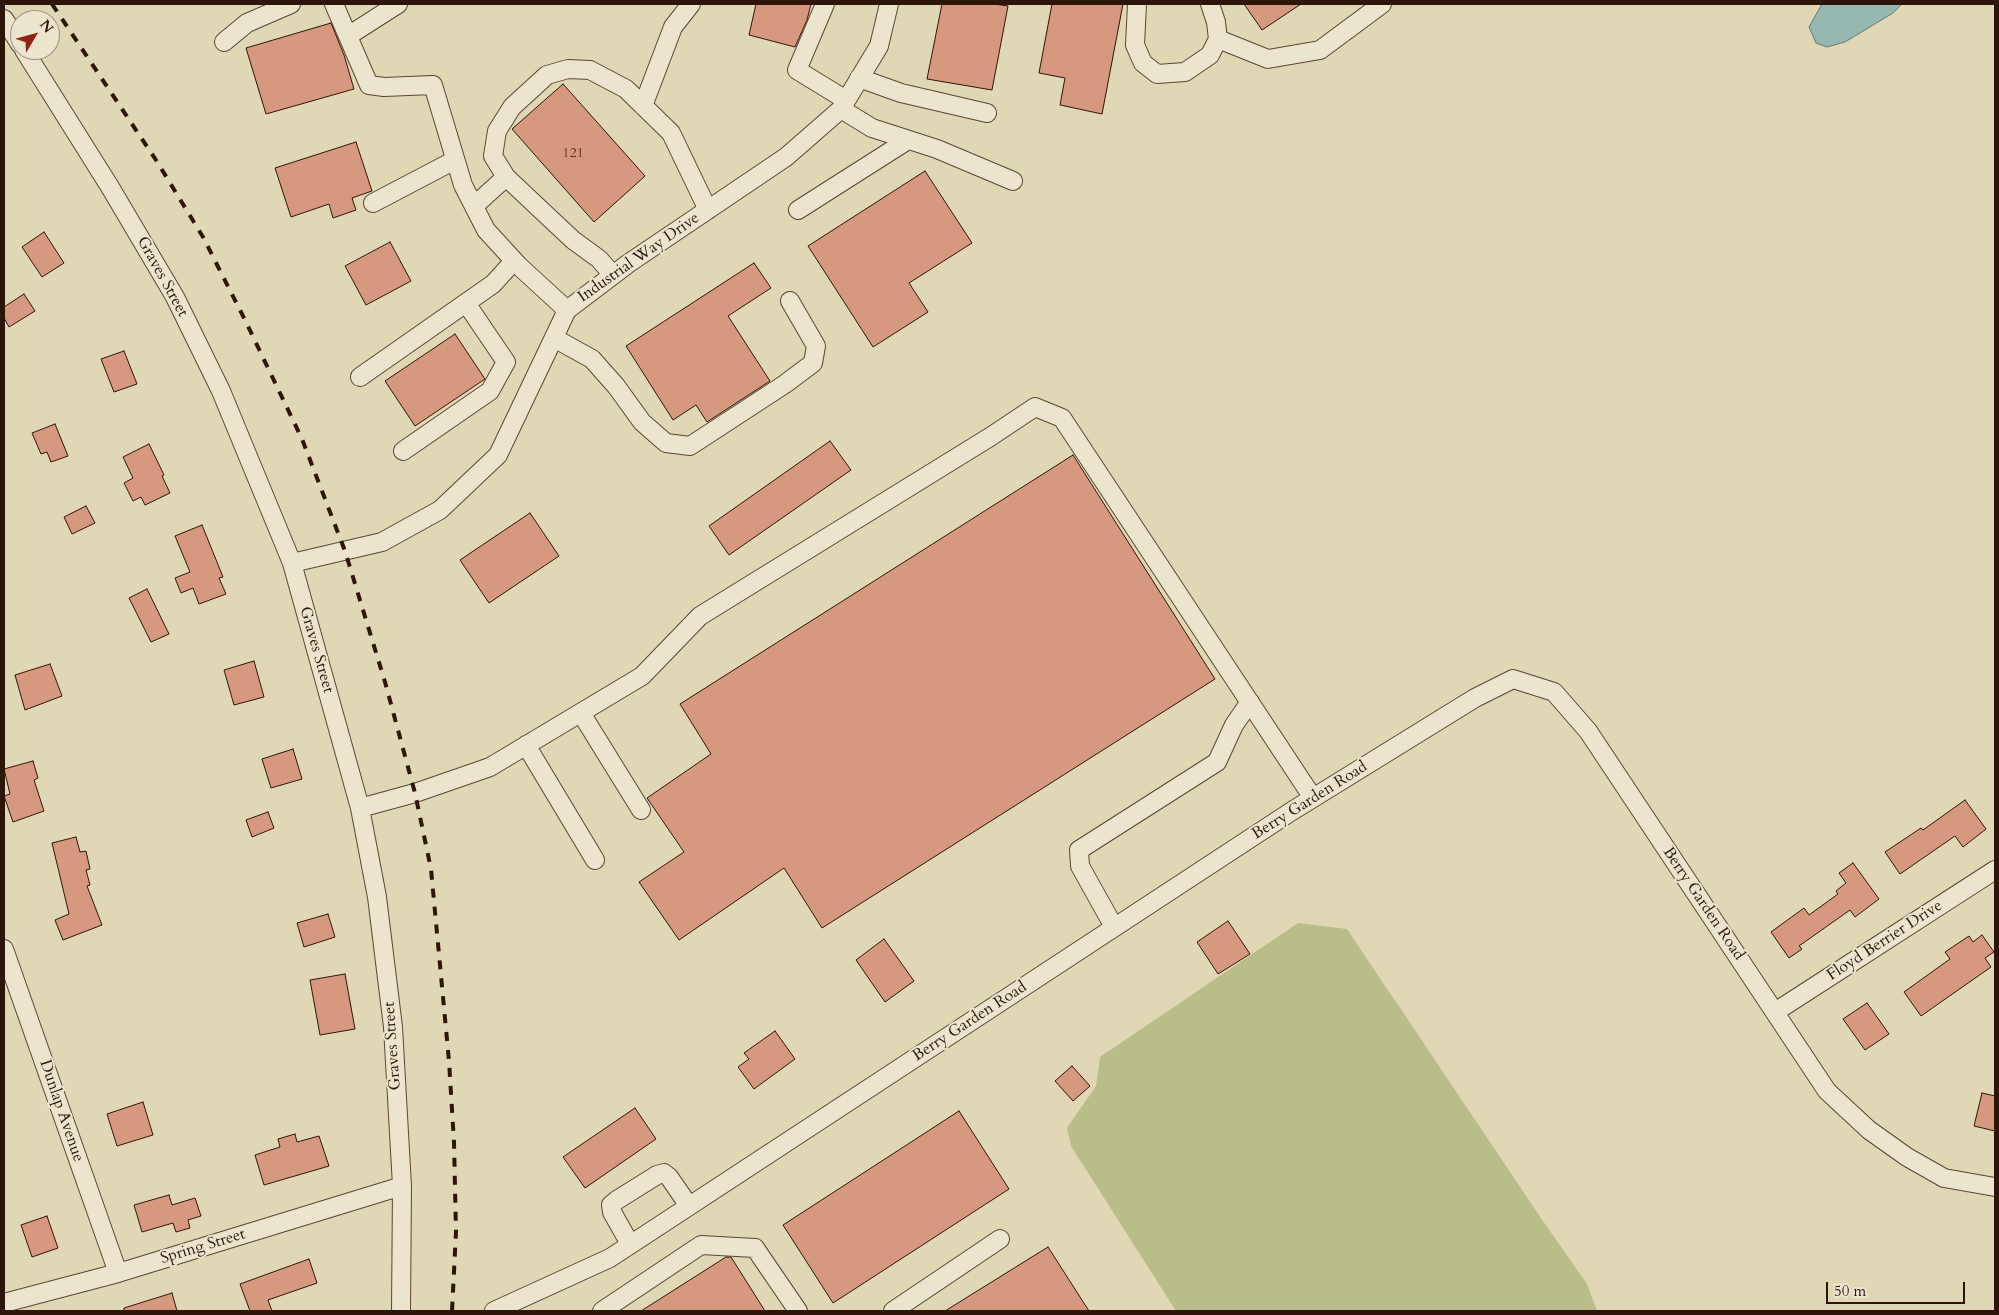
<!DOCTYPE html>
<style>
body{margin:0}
#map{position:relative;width:1999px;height:1315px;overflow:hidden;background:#e0d7b4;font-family:Cardo,serif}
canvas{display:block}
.frame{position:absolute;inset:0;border:5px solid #2e150a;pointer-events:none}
.north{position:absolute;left:10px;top:10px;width:50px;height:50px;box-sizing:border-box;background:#ebe5ce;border:1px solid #9f9280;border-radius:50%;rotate:53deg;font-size:14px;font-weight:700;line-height:20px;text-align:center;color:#2e150a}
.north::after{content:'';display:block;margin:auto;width:18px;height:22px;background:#8f2418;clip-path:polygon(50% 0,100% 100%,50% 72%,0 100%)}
.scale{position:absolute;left:1826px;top:1282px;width:139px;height:22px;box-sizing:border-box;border:2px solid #2e150a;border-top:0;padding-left:6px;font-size:15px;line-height:18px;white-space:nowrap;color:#2e150a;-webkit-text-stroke:4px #ebe5ce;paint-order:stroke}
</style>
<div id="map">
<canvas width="1999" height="1315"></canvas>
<div class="frame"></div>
<div class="north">N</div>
<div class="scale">50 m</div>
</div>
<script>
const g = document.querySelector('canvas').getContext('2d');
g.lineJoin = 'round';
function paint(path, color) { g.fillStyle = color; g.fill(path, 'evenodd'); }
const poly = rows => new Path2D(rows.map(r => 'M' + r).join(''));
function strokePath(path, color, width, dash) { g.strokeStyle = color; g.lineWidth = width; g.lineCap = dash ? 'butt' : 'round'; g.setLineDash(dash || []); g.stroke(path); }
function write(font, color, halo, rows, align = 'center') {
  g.font = font + ' Cardo,serif'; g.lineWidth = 4; g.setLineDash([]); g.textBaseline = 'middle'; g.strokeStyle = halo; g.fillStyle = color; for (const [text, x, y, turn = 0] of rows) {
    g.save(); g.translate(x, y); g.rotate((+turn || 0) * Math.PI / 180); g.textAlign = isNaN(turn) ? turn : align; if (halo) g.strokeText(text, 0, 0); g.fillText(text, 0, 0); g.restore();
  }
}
paint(poly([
 [1298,923,1347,929,1543,1221,1587,1284,1597,1311,1176,1311,1071,1146,1067,1128,1096,1086,1100,1057]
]), '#b8bd89');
const water = poly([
 [1822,4,1902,4,1893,13,1845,42,1827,47,1816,43,1809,27,1822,4]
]);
paint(water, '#95b8b3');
strokePath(water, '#6c776f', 1);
const building = poly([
 [756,4,811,4,807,20,795,47,749,35,756,4],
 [942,4,994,4,1008,6,992,90,927,79,942,4],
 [1052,4,1123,4,1102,114,1060,105,1065,78,1039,73,1052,4],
 [1244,4,1301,4,1262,30,1244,4],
 [331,23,344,55,354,89,266,114,246,48,331,23],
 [563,84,645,176,594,222,512,129,563,84],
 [356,142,372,191,352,198,356,210,333,218,329,204,291,217,275,168,356,142],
 [925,171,972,243,909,283,928,312,873,347,808,246,925,171],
 [44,232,64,263,42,277,22,247,44,232],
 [390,242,411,281,366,305,345,266,390,242],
 [754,263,771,288,728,316,770,381,707,422,696,405,673,420,626,346,754,263],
 [24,294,35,311,9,327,4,318,4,307,24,294],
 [455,334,485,379,415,426,385,381,455,334],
 [124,351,137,384,114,392,101,359,124,351],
 [55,424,68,456,51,462,47,452,41,454,32,433,55,424],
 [830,441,851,470,729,555,709,526,830,441],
 [149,444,164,475,162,476,170,493,145,505,141,497,133,501,124,483,133,478,123,457,149,444],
 [1073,455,1215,679,822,928,784,868,679,940,639,882,684,852,647,798,711,754,680,704,1073,455],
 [86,506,95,523,72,534,64,517,86,506],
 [530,513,559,556,489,603,460,560,530,513],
 [202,525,223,577,219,578,226,594,199,604,193,588,181,593,175,578,190,572,175,536,202,525],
 [147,589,169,634,151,642,129,598,147,589],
 [254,661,264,697,234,705,224,670,254,661],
 [50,664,62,696,25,710,15,675,50,664],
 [293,749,302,779,271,788,262,759,293,749],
 [33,761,38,778,34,780,44,811,13,822,4,796,10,794,4,769,33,761],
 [1965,800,1986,829,1963,847,1955,836,1900,874,1885,852,1921,828,1923,830,1965,800],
 [268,812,274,828,252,837,246,820,268,812],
 [76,837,80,852,86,851,90,869,86,870,90,885,87,886,102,925,63,940,55,920,69,914,52,843,76,837],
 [1853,863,1879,899,1855,917,1850,910,1799,946,1802,949,1789,958,1771,932,1804,908,1809,915,1838,894,1836,891,1846,883,1839,873,1853,863],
 [328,914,335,937,304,947,297,923,328,914],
 [1228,921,1250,954,1218,974,1197,942,1228,921],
 [1982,935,1994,952,1985,958,1991,967,1921,1016,1904,992,1950,959,1945,952,1969,936,1973,942,1982,935],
 [884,939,914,981,885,1002,856,960,884,939],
 [345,974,355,1029,320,1035,310,980,345,974],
 [1867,1003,1889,1034,1865,1050,1843,1019,1867,1003],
 [775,1031,795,1059,754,1089,738,1067,749,1059,744,1053,775,1031],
 [1072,1066,1090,1086,1073,1101,1055,1081,1072,1066],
 [1982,1093,1995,1096,1995,1131,1974,1126,1982,1093],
 [143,1102,153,1135,117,1146,107,1114,143,1102],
 [635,1108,656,1139,585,1188,563,1157,635,1108],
 [959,1111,1009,1189,833,1303,783,1225,959,1111],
 [295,1134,297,1142,319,1136,329,1166,264,1185,255,1155,280,1147,278,1139,295,1134],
 [169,1195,172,1205,195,1198,201,1216,188,1220,190,1228,176,1232,173,1223,142,1232,134,1205,169,1195],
 [47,1216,58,1248,32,1257,21,1225,47,1216],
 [1048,1247,1089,1311,945,1311,1048,1247],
 [726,1257,731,1257,765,1311,641,1311,726,1257],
 [309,1259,317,1283,268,1300,272,1311,250,1311,240,1284,309,1259],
 [172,1293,177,1311,124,1311,124,1308,172,1293]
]);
paint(building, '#d69980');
strokePath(building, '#2e150a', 1);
const minor = poly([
 [334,4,369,85,384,87,433,85,463,185,486,230,519,266,567,310],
 [825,4,797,70,846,100],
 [1137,4,1135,45,1143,63,1157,74,1185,72,1210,55,1218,39,1216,22,1210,4],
 [4,19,20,44],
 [348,36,398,4],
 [1218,39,1268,59,1320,50,1382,4],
 [224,42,247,23,291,4],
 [24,50,110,187,175,297,221,391,292,563,360,808,377,897,393,1027,402,1186,401,1311],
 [859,78,901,93,987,113],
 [643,106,673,27,691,4],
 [841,109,872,128,937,149,1013,181],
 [506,177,493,156,497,131,512,107,547,75,568,69,590,70,626,89,671,133,708,210],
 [373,203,455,160],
 [474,206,506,177,573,240,599,259,613,275],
 [798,210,908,140],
 [554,338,592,359,616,386,642,422,666,443,690,446,785,384,813,363,816,346,790,301],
 [360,377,493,284,514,261],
 [403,451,490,391,506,362,466,303],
 [292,563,382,542,440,510,498,455,567,310,629,263,786,157,841,109,879,46,889,4],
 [581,713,641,810],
 [526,745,595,860],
 [360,808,415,793,490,767,642,676,700,616,990,437,1035,407,1062,418,1313,798],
 [1114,927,1080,866,1079,850,1217,762,1234,725,1250,702],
 [4,949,118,1273],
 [1775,1012,1995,870],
 [630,1244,612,1212,611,1205,617,1200,657,1175,664,1173,669,1177,689,1206],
 [4,1303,118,1273,402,1186],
 [494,1311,610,1258,1292,811,1475,698,1513,679,1554,692,1588,731,1827,1091,1869,1130,1907,1157,1944,1178,1995,1187],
 [602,1311,701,1245,755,1248,798,1311],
 [893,1311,1000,1239]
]);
strokePath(minor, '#5a4634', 20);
strokePath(minor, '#ebe5ce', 18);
strokePath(poly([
 [52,4,156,160,203,237,246,322,302,439,345,551,385,682,415,793,431,869,449,1061,454,1142,456,1232,452,1311]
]), '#2e150a', 4, [9, 9]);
write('14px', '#583628', null, [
 ["121",573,154]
]);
write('16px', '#2e150a', '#ebe5ce', [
 ["Industrial Way Drive",639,258,-35],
 ["Graves Street",162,277,61],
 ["Graves Street",316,650,74],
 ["Berry Garden Road",1310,801,-32],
 ["Berry Garden Road",1703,904,56],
 ["Floyd Berrier Drive",1885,941,-33],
 ["Berry Garden Road",970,1022,-33],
 ["Graves Street",393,1046,-94],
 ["Dunlap Avenue",61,1111,71],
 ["Spring Street",203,1247,-17]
]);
</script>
